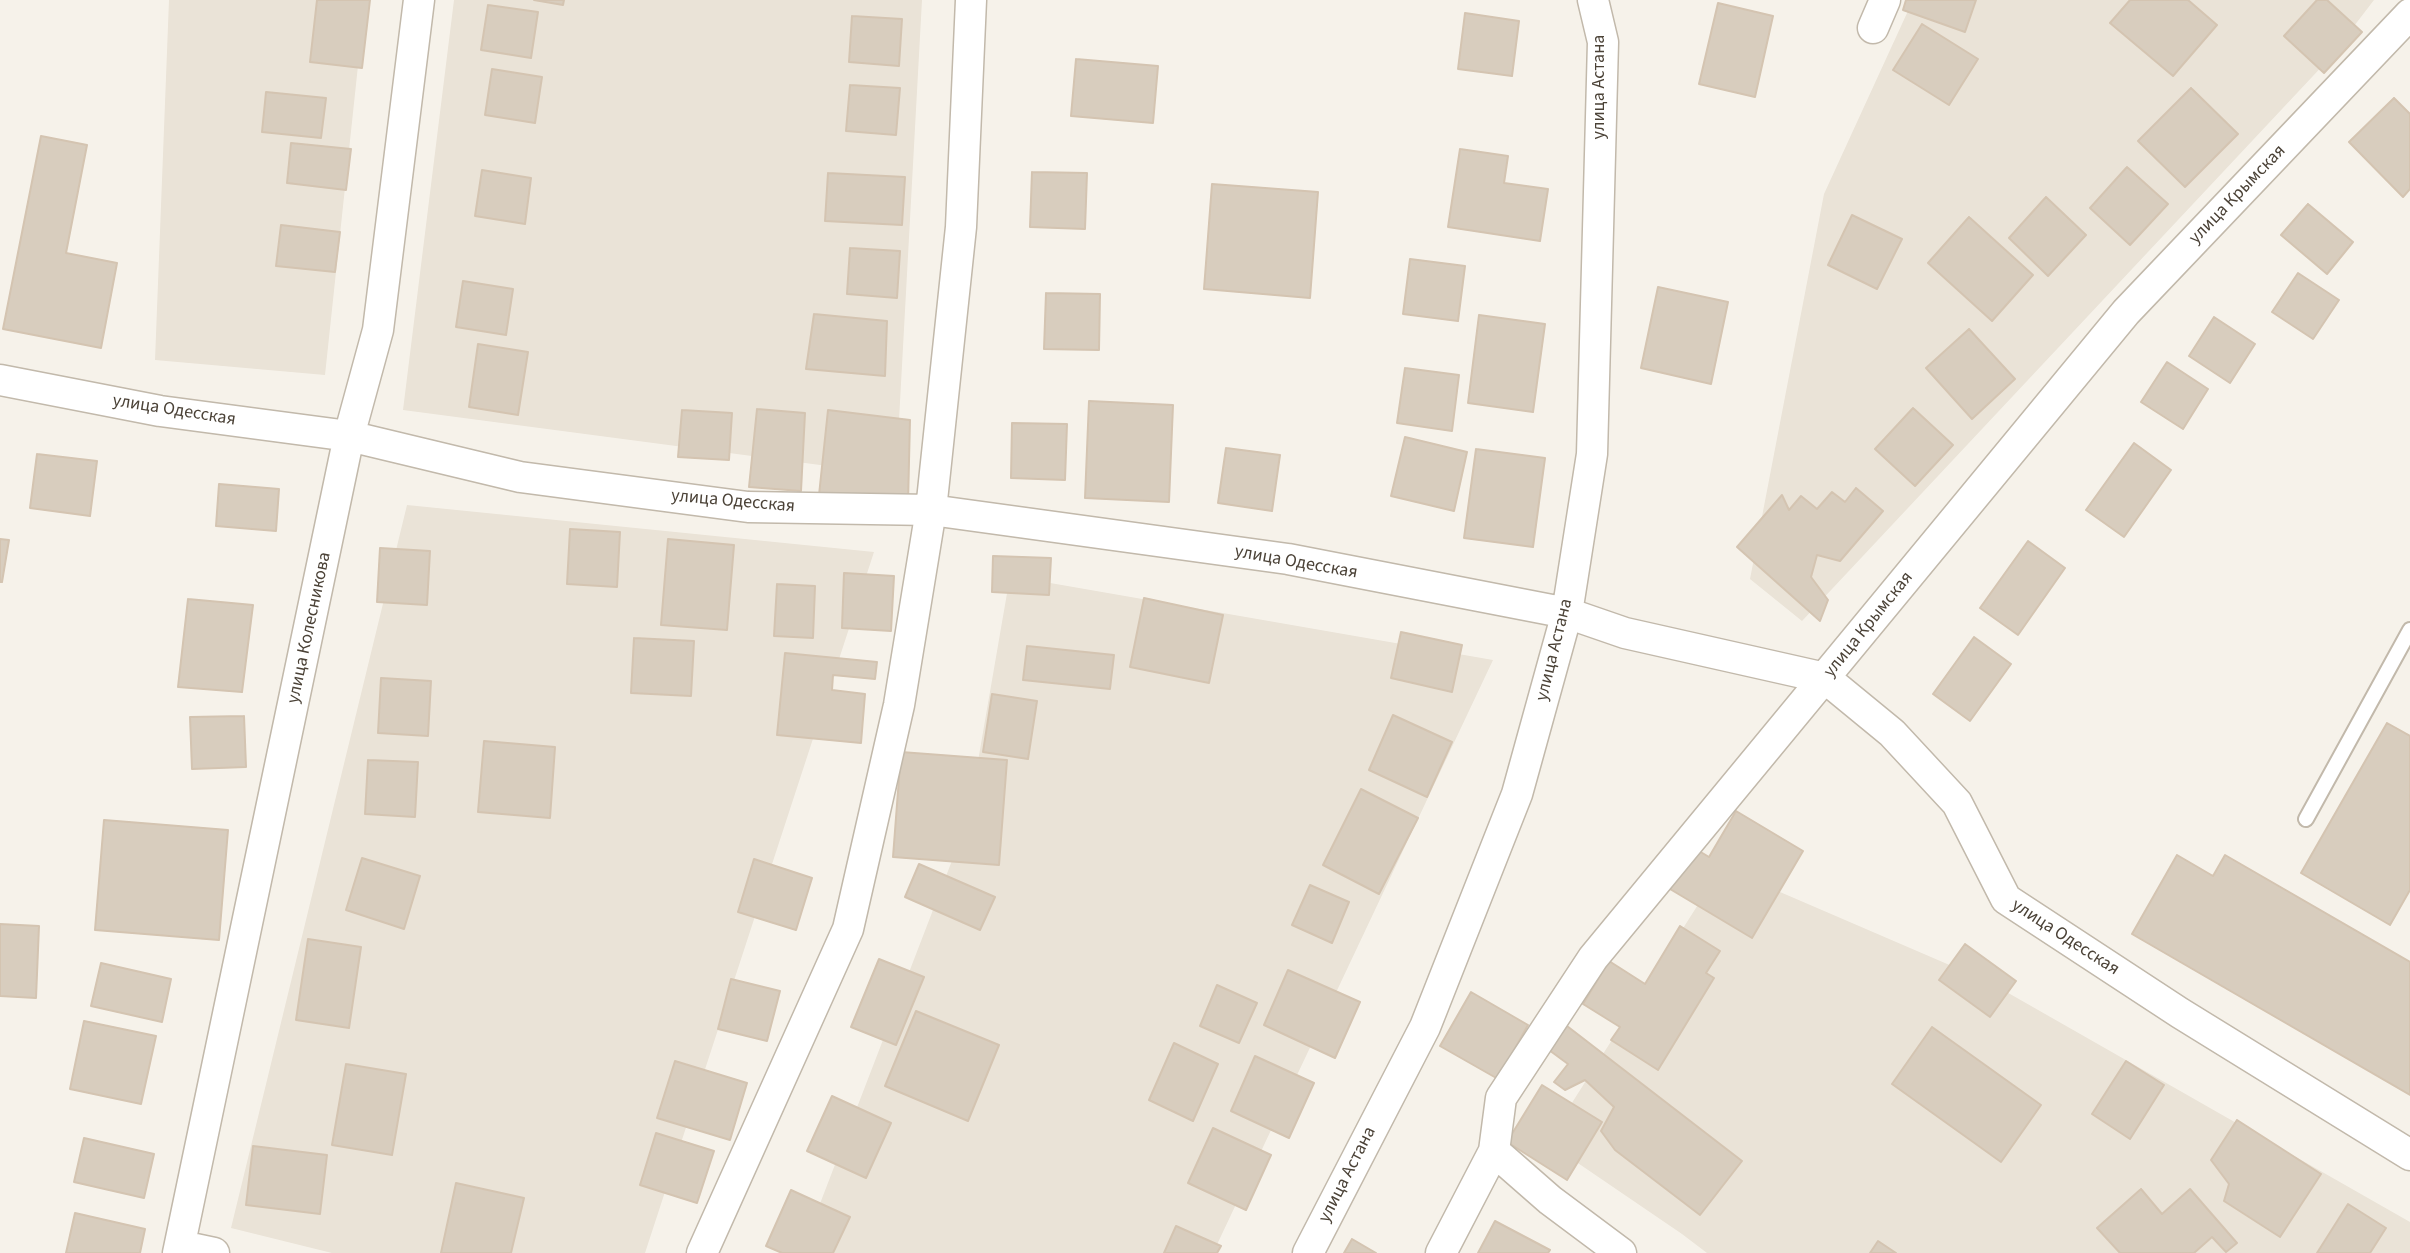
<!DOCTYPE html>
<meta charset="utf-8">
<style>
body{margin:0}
canvas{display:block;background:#f6f2ea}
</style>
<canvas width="2410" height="1253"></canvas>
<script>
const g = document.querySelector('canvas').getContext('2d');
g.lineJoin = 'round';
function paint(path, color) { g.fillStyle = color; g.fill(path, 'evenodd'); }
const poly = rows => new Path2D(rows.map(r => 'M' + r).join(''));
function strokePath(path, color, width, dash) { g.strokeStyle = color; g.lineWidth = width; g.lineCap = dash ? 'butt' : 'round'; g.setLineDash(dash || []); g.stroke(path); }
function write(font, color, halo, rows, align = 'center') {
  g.font = font + ' "Source Sans 3",sans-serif'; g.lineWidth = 5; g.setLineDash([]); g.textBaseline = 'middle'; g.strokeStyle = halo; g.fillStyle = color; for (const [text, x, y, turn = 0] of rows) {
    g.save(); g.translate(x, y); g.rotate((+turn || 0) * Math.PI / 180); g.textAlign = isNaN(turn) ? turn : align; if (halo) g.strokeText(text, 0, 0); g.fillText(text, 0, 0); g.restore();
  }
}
paint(poly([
 [169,0,365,0,325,375,155,360],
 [454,0,922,0,896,475,403,410],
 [1913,0,2374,0,2328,60,1802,621,1750,579,1824,194],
 [407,505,874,552,645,1253,332,1253,231,1228],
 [1010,576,1493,660,1213,1253,801,1253,968,819],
 [1722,867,1989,982,2410,1222,2410,1253,1707,1253,1682,1234,1547,1142]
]), '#eae3d7');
const building = poly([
 [317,0,370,0,362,68,310,62,317,0],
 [534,0,564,0,563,5,534,0],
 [1906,0,1976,0,1965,32,1903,10,1906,0],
 [2130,0,2188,0,2217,25,2173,76,2110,23,2130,0],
 [2317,0,2327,0,2362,32,2324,73,2284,36,2317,0],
 [1718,3,1773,16,1755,97,1699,84,1718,3],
 [488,5,538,12,531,58,481,50,488,5],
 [1465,13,1519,21,1512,76,1458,69,1465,13],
 [852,16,902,19,899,66,849,62,852,16],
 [1922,24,1978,59,1949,105,1893,70,1922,24],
 [1076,59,1158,66,1153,123,1071,116,1076,59],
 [492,69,542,77,535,123,485,115,492,69],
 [850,85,900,88,896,135,846,131,850,85],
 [2191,88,2238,134,2185,187,2138,141,2191,88],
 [266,92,326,98,321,138,262,132,266,92],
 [2394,98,2410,114,2410,189,2403,197,2349,142,2394,98],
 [41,136,87,145,66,253,117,263,101,348,3,329,41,136],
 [291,143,351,149,346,190,287,183,291,143],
 [1460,149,1508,156,1504,183,1548,189,1540,241,1448,227,1460,149],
 [2127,167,2168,204,2130,245,2090,208,2127,167],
 [482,170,531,178,525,224,475,216,482,170],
 [1032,172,1087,173,1085,229,1030,227,1032,172],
 [828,173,905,177,902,225,825,221,828,173],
 [1212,184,1318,192,1310,298,1204,289,1212,184],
 [2046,197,2086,235,2048,276,2009,238,2046,197],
 [2308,204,2353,242,2327,274,2281,235,2308,204],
 [1852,215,1902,239,1877,289,1828,265,1852,215],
 [1969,217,2033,275,1992,321,1928,263,1969,217],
 [281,225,340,232,335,272,276,266,281,225],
 [850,248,900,251,897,298,847,294,850,248],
 [1410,259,1465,266,1458,321,1403,314,1410,259],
 [2298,273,2339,300,2313,339,2272,312,2298,273],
 [463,281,513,289,506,335,456,327,463,281],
 [1658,287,1728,302,1711,384,1641,368,1658,287],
 [1046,293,1100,294,1099,350,1044,349,1046,293],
 [814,314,887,321,885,376,806,369,814,314],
 [1479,315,1545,324,1533,412,1468,403,1479,315],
 [2214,317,2255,344,2230,383,2189,356,2214,317],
 [1969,329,2015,379,1972,419,1926,368,1969,329],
 [478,344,528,352,518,415,469,407,478,344],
 [2167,362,2208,389,2183,429,2141,402,2167,362],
 [1405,368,1459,375,1452,431,1397,423,1405,368],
 [1089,401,1173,405,1169,502,1085,498,1089,401],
 [1913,408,1953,445,1915,486,1875,449,1913,408],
 [757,409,805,413,801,491,749,487,757,409],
 [682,410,732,413,729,460,678,457,682,410],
 [828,410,910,420,908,503,819,495,828,410],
 [1012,423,1067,424,1065,480,1011,478,1012,423],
 [1405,437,1467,452,1454,511,1391,496,1405,437],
 [2134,443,2171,470,2124,537,2086,510,2134,443],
 [1226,448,1280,455,1272,511,1218,503,1226,448],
 [1476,449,1545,458,1533,547,1464,538,1476,449],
 [37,454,97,461,90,516,30,508,37,454],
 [219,484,279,489,276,531,216,526,219,484],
 [1856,488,1883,511,1840,561,1817,555,1811,577,1828,600,1820,621,1737,547,1782,495,1789,510,1801,496,1817,509,1832,492,1845,502,1856,488],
 [570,529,620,532,617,587,567,584,570,529],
 [0,539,9,540,2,582,0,582,0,539],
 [668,539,734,545,727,630,661,625,668,539],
 [2028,541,2065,568,2018,635,1980,608,2028,541],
 [380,548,430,551,427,605,377,602,380,548],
 [993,556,1051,558,1049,595,992,592,993,556],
 [844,573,894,576,891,631,842,628,844,573],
 [777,584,815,586,813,638,774,636,777,584],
 [1144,598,1223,615,1209,683,1130,667,1144,598],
 [188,599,253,605,242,692,178,687,188,599],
 [1401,632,1462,645,1452,692,1391,678,1401,632],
 [1974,637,2011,664,1970,721,1933,694,1974,637],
 [634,638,694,641,691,696,631,693,634,638],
 [1027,646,1114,655,1110,689,1023,680,1027,646],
 [785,653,877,662,875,679,833,675,832,690,865,694,861,743,777,735,785,653],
 [381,678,431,681,428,736,378,733,381,678],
 [992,694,1037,701,1028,759,983,752,992,694],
 [1393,715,1452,742,1427,797,1369,770,1393,715],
 [244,716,246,767,192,769,190,717,244,716],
 [2387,723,2410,736,2410,890,2390,925,2301,873,2387,723],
 [484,741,555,747,550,818,478,812,484,741],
 [901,752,1007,760,999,865,893,857,901,752],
 [368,760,418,762,415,817,365,814,368,760],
 [1361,789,1418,818,1379,894,1323,865,1361,789],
 [1736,811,1803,851,1752,938,1670,889,1694,848,1709,857,1736,811],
 [104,820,228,830,219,940,95,930,104,820],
 [2177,855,2213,876,2225,855,2410,962,2410,1095,2132,934,2177,855],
 [362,858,420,876,404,929,346,910,362,858],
 [754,859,812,878,796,930,738,912,754,859],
 [919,864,995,897,980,930,905,897,919,864],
 [1310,885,1349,902,1332,943,1292,925,1310,885],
 [0,924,39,926,36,998,0,996,0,924],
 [1680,926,1720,951,1706,973,1714,978,1658,1070,1611,1040,1620,1027,1583,1004,1609,961,1645,984,1680,926],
 [308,939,361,947,349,1028,296,1020,308,939],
 [1965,944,2016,981,1990,1017,1939,980,1965,944],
 [879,959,924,977,896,1045,851,1027,879,959],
 [101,963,171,979,162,1022,91,1006,101,963],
 [1288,970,1360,1002,1335,1058,1264,1025,1288,970],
 [731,979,780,991,767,1041,718,1029,731,979],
 [1217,985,1257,1003,1239,1043,1200,1026,1217,985],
 [1471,992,1528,1025,1498,1079,1440,1046,1471,992],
 [916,1011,999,1045,968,1121,885,1086,916,1011],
 [84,1021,156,1036,141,1104,70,1089,84,1021],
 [1567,1026,1742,1161,1700,1215,1615,1150,1601,1131,1614,1107,1585,1080,1565,1090,1554,1082,1568,1064,1549,1050,1567,1026],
 [1932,1027,2041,1105,2001,1162,1892,1084,1932,1027],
 [1174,1043,1218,1064,1193,1121,1149,1100,1174,1043],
 [1255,1056,1314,1083,1289,1138,1231,1111,1255,1056],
 [675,1061,747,1083,730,1140,657,1118,675,1061],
 [2126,1061,2164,1085,2130,1139,2092,1114,2126,1061],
 [346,1064,406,1074,392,1155,332,1145,346,1064],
 [1542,1085,1602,1122,1567,1180,1507,1142,1542,1085],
 [832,1096,891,1123,866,1178,807,1151,832,1096],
 [2237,1120,2321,1174,2280,1237,2224,1201,2229,1184,2211,1160,2237,1120],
 [1213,1128,1271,1155,1246,1210,1188,1183,1213,1128],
 [656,1133,714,1151,697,1203,640,1185,656,1133],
 [84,1138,154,1154,144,1198,74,1182,84,1138],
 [253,1146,327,1155,320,1214,246,1205,253,1146],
 [456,1183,524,1198,511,1253,441,1253,456,1183],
 [2141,1189,2162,1214,2190,1189,2237,1243,2226,1252,2212,1237,2194,1253,2120,1253,2097,1228,2141,1189],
 [791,1190,850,1217,833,1253,782,1253,766,1246,791,1190],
 [2348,1204,2386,1228,2370,1253,2317,1253,2348,1204],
 [75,1213,145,1229,140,1253,66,1253,75,1213],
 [1495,1221,1550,1250,1548,1253,1478,1253,1495,1221],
 [1176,1226,1221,1246,1217,1253,1164,1253,1176,1226],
 [1352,1239,1376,1253,1344,1253,1352,1239],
 [1878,1241,1896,1253,1870,1253,1878,1241]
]);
paint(building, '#d8cdbe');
strokePath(building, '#d4c4b1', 2);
const lane = poly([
 [2306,819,2410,630]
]);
const street = poly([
 [1873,28,1885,0],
 [0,380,160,411,349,436,520,477,748,507,931,510,1288,559,1567,613,1625,633,1825,678,1892,733,1957,803,2006,899,2180,1013,2410,1155],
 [181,1246,214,1253],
 [178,1253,349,436,378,330,419,0],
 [702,1253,848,929,899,705,931,510,961,227,971,0],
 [1308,1253,1425,1027,1517,794,1567,613,1592,454,1603,42,1593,0],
 [1441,1253,1494,1151],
 [1621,1253,1550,1200,1494,1151,1501,1098,1593,958,2126,312,2410,14]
]);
strokePath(lane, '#c2b9ab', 18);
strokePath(street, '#c2b9ab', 33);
strokePath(lane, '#fff', 14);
strokePath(street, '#fff', 30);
write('18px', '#4b4237', '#fff', [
 ["улица Астана",1600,87,-90],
 ["улица Крымская",2238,195,-46],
 ["улица Одесская",174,411,9],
 ["улица Одесская",733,502,5],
 ["улица Одесская",1296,563,10],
 ["улица Крымская",1869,625,-51],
 ["улица Колесникова",310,628,-78],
 ["улица Астана",1555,650,-76],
 ["улица Одесская",2065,938,33],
 ["улица Астана",1348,1175,-63]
]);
</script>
